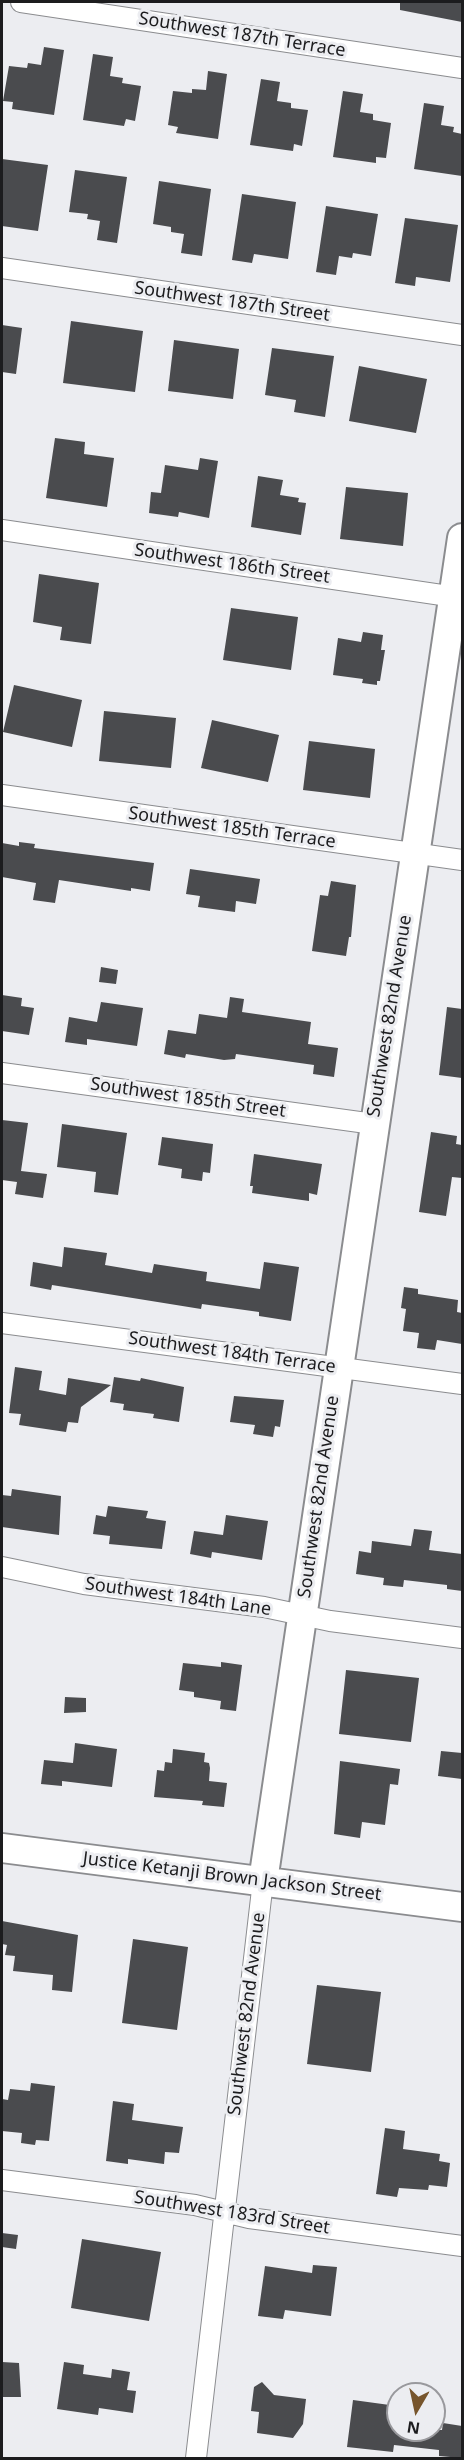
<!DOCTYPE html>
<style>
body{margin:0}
#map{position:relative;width:464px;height:2460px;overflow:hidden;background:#ecedf1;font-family:"Noto Sans",sans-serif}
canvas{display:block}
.frame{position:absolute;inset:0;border:3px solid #1c1c1e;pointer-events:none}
.north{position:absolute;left:386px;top:2382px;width:60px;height:60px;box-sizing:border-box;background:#ecedf1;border:2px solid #99999d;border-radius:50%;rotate:189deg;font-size:16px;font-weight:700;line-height:24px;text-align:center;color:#1c1c1e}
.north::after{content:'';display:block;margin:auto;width:21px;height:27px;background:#77552c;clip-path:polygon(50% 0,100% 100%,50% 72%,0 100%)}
</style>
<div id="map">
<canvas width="464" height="2460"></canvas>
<div class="frame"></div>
<div class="north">N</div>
</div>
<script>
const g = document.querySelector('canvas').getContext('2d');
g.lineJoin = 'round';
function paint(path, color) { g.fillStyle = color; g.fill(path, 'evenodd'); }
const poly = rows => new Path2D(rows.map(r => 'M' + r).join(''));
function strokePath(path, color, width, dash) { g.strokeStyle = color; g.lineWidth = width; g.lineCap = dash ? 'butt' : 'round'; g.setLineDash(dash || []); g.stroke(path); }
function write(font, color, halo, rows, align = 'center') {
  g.font = font + ' "Noto Sans",sans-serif'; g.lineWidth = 6; g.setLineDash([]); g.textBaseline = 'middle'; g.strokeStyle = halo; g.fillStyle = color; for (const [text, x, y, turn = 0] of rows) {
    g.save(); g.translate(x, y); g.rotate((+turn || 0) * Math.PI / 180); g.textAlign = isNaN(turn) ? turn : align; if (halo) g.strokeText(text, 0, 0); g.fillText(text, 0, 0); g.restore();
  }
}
paint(poly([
 [400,2,462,2,462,22,400,10],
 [44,47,64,50,54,115,12,109,13,102,3,101,9,66,27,68,28,63,41,65],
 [93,54,113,57,110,76,123,78,122,83,141,86,135,121,126,119,124,126,83,120],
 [208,71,227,74,218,139,176,133,178,127,168,125,173,91,192,93,192,89,206,90],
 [261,79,280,82,277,101,291,103,291,108,308,110,302,146,294,144,293,151,250,145],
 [343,91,363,94,360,112,373,114,373,120,391,123,386,158,376,157,376,163,333,157],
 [424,103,444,106,441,125,454,127,453,132,462,134,462,176,414,169],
 [2,159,48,165,38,231,2,226],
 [75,170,127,177,117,243,97,240,100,221,87,219,88,214,69,212],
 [159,181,211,189,202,256,181,253,184,234,171,232,171,227,153,224],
 [242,194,296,202,288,259,254,254,252,263,232,260],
 [326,206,378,214,371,256,353,253,352,258,339,256,336,275,316,272],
 [405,218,458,225,450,282,416,277,415,286,395,283],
 [71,321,143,331,135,392,63,383],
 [2,325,22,328,16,374,2,372],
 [174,340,239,349,233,399,168,391],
 [272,348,334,356,325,417,294,412,296,400,265,395],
 [359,366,427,379,416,433,349,421],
 [55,438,85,442,84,454,114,458,107,507,46,498],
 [200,458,218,461,209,518,179,512,178,517,149,513,151,492,161,493,165,465,198,470],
 [258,476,283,480,280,495,299,498,298,502,306,503,301,535,251,527],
 [346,487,408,493,403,546,340,539],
 [39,574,99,583,91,644,60,640,62,627,33,622],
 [231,608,298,617,291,670,223,660],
 [363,632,383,635,381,650,385,650,380,681,377,681,377,685,362,683,363,679,333,675,338,638,361,642],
 [14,685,82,700,72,747,3,732],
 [104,711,176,718,171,768,99,761],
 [212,720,279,735,268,782,201,768],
 [309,741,375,749,370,798,303,790],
 [19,842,35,844,34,848,154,863,150,891,131,888,131,891,59,880,55,903,33,900,36,883,2,877,2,843,19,846],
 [190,869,260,879,256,904,236,901,235,912,198,907,200,896,186,894],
 [331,881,356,885,351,937,349,937,346,956,312,951,320,895,328,896],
 [101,967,118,970,116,984,99,982],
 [2,995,22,998,21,1006,34,1008,29,1035,2,1031],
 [230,997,244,999,242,1012,311,1022,308,1044,338,1048,334,1077,313,1074,314,1065,236,1054,235,1059,224,1060,186,1054,185,1058,164,1054,168,1030,196,1034,199,1014,227,1018],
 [101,1002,143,1008,137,1046,87,1039,87,1045,65,1042,69,1017,97,1022],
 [447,1007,462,1009,462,1078,439,1075],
 [2,1120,28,1123,21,1171,47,1174,43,1198,15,1194,17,1182,2,1180],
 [62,1124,127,1133,118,1195,94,1192,96,1172,57,1167],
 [431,1132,457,1136,456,1144,462,1145,462,1178,452,1177,446,1216,419,1212],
 [162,1137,213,1144,210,1173,203,1172,202,1181,181,1178,182,1169,158,1165],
 [254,1154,322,1164,317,1195,309,1193,309,1201,252,1193,253,1186,250,1186],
 [64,1247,107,1253,105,1265,152,1273,154,1264,207,1272,206,1281,260,1289,264,1262,299,1267,291,1321,259,1316,259,1312,202,1304,201,1309,52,1285,51,1290,30,1286,33,1262,62,1267],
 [404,1287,418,1289,418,1294,458,1300,457,1312,462,1313,462,1344,437,1340,435,1350,417,1348,419,1333,403,1331,406,1309,401,1308],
 [15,1367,42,1371,39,1390,66,1395,68,1378,111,1385,81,1407,78,1423,68,1422,66,1432,19,1425,21,1414,9,1413],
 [114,1377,140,1381,141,1378,184,1387,179,1422,153,1418,154,1414,123,1410,124,1404,110,1402],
 [234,1396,284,1400,280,1427,275,1426,273,1437,253,1434,255,1425,230,1422],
 [12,1489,61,1496,59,1535,2,1527,2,1495,11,1496],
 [108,1506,148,1511,146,1518,166,1521,162,1549,109,1544,110,1536,93,1534,96,1515,106,1517],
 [226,1515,268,1521,262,1560,212,1552,211,1558,190,1554,194,1531,223,1535],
 [414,1529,432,1531,429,1550,462,1554,462,1591,447,1589,447,1585,404,1580,403,1587,383,1585,384,1578,356,1574,359,1551,371,1553,372,1541,411,1546],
 [221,1662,242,1665,236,1711,220,1709,221,1701,194,1697,194,1692,179,1690,183,1663,221,1667],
 [346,1670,419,1678,411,1742,339,1734],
 [65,1697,86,1698,86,1712,64,1713],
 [75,1743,117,1749,112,1787,62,1781,62,1786,41,1784,44,1760,73,1763],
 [173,1749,205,1753,204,1762,209,1763,210,1768,209,1781,227,1783,224,1807,202,1805,203,1801,154,1797,157,1770,164,1771,165,1762,172,1763],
 [441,1751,462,1753,462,1779,438,1776],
 [340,1761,400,1769,398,1785,390,1784,385,1825,362,1822,360,1838,334,1834],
 [2,1921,78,1935,72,1992,52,1990,53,1975,13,1971,15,1956,5,1955,7,1945,2,1944],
 [133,1939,188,1947,177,2030,122,2023],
 [317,1985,381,1992,371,2072,307,2064],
 [31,2083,55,2086,49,2141,36,2140,35,2145,21,2143,22,2133,2,2131,2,2099,8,2100,10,2089,30,2091],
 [113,2101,134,2104,132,2120,183,2127,179,2153,165,2152,164,2164,128,2159,128,2164,106,2161],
 [385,2128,405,2131,403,2149,440,2154,439,2161,450,2163,447,2187,429,2185,428,2190,399,2188,397,2197,376,2194],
 [2,2233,18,2235,16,2249,2,2247],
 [82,2239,161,2252,149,2321,71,2308],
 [313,2265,337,2267,331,2316,285,2310,283,2319,258,2316,265,2266,312,2273],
 [2,2362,19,2363,21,2397,2,2397],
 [64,2362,84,2365,83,2374,111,2378,112,2369,130,2372,127,2390,136,2391,133,2413,99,2408,98,2415,57,2409],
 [262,2382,274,2395,306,2399,303,2424,293,2438,257,2433,259,2412,251,2411,254,2387],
 [353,2400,397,2406,395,2422,398,2422,398,2430,442,2430,443,2423,462,2426,462,2458,439,2456,439,2450,394,2445,393,2452,347,2447]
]), '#4a4b4e');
const street = poly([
 [21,2,462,68],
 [2,268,462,335],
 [2,530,462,598],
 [2,795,462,860],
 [2,1073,374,1124],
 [2,1323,462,1384],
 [2,1567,84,1584,264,1607,330,1621,462,1638],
 [2,2180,195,2205,249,2218,462,2246],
 [196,2458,263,1881]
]);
const secondary = poly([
 [2,1848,462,1907],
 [263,1881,462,538]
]);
strokePath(street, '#8b8c8f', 22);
strokePath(secondary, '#8b8c8f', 32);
strokePath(street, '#fff', 20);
strokePath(secondary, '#fff', 28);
write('18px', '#1c1c1e', '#ecedf1', [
 ["Southwest 187th Terrace",242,35,9],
 ["Southwest 187th Street",232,302,8],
 ["Southwest 186th Street",232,564,8],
 ["Southwest 185th Terrace",232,828,8],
 ["Southwest 82nd Avenue",390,1016,-81],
 ["Southwest 185th Street",188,1098,8],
 ["Southwest 184th Terrace",232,1353,8],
 ["Southwest 82nd Avenue",319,1497,-82],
 ["Southwest 184th Lane",178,1597,8],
 ["Justice Ketanji Brown Jackson Street",232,1877,7],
 ["Southwest 82nd Avenue",247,2014,-83],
 ["Southwest 183rd Street",232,2213,9]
]);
</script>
